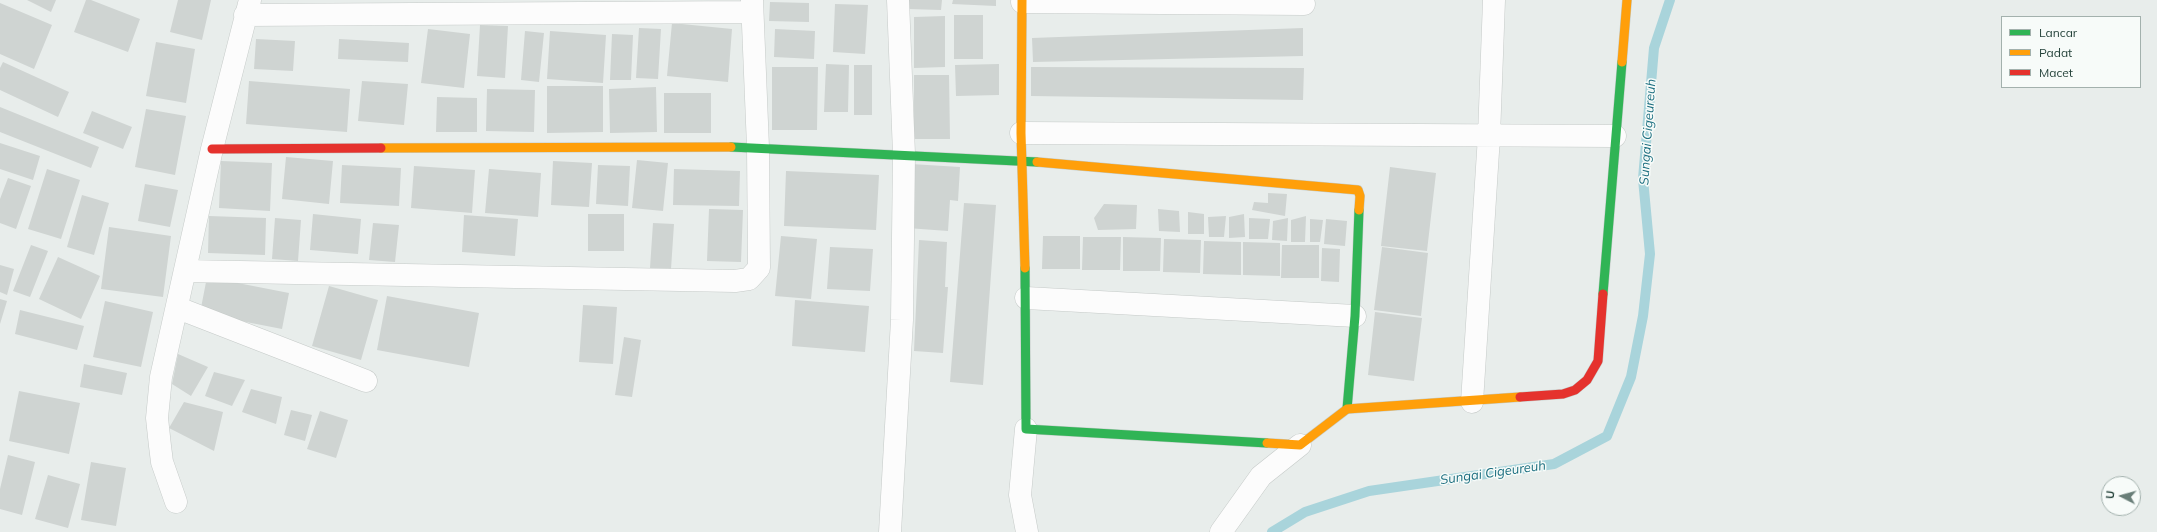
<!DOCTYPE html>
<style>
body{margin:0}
#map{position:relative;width:2157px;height:532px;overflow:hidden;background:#e8edeb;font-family:Mulish,sans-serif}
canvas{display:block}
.legend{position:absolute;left:2001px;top:16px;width:140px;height:72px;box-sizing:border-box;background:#f7fbf9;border:1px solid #a3b1ad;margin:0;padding:5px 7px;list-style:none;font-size:12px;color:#24423a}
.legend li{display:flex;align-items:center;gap:8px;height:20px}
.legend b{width:20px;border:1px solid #a3b1ad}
.north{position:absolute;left:2101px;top:476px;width:40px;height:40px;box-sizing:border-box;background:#f7fbf9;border:1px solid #a3b1ad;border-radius:50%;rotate:276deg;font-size:11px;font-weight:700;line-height:16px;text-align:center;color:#24423a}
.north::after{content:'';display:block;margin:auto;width:14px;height:18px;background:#697e78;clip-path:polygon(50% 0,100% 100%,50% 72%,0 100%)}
</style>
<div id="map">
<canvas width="2157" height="532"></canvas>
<ul class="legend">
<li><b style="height:5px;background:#30b455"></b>Lancar</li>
<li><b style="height:5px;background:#ff9f0a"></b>Padat</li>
<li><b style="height:5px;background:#e5322d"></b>Macet</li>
</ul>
<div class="north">U</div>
</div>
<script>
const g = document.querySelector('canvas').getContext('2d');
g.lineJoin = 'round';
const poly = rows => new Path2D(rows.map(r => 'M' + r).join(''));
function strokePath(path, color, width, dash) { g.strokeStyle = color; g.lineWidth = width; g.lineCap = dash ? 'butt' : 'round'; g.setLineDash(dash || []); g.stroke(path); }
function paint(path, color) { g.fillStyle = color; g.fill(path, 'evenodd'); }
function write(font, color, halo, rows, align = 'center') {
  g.font = font + ' Mulish,sans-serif'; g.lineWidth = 3; g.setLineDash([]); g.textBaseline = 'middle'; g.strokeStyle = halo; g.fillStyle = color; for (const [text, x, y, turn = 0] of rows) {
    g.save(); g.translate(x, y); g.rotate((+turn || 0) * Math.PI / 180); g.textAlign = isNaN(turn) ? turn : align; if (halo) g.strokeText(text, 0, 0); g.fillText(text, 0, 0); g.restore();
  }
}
strokePath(poly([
 [1272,532,1305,512,1369,491,1554,464,1607,436,1631,377,1643,316,1650,254,1643,179,1654,48,1670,0]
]), '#a9d4db', 10);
paint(poly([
 [27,0,56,0,51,12],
 [86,0,91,0,140,19,128,52,74,32],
 [178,0,211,0,202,40,170,32],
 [908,0,942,0,941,10,908,9],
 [953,0,996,0,996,6,952,4],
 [770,2,809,3,809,22,769,21],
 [0,3,52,25,34,69,0,54],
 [835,4,868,5,865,54,833,52],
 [954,15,983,15,983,59,954,59],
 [945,16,945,67,914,68,914,17],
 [672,23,732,29,728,82,667,76],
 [480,25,508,26,505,78,477,76],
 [639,28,661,29,658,79,636,78],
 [1303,28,1303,56,1033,62,1032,38],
 [428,29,470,34,464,88,421,83],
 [775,29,815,31,814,59,774,57],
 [525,31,544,33,539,82,521,80],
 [550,31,606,35,603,83,547,79],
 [612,34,633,35,631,80,610,80],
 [256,39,295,41,293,71,254,69],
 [339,39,409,43,408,62,338,59],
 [156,42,195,49,186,103,146,96],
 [3,62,69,92,58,117,0,90,0,68],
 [826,64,849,65,848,112,824,112],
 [999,64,999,95,956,96,955,65],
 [854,65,872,65,872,115,854,115],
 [772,67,818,67,817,130,772,130],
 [1031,67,1304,68,1303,100,1031,96],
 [914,75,949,75,950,139,914,139],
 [249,81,350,89,347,132,246,124],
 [362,81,408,84,404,125,358,121],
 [547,86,603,86,603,132,547,133],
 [656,87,657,132,610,133,609,89],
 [487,89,535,90,534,132,486,131],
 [664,93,711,93,711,133,664,133],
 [437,97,477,98,477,132,436,132],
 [0,107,99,147,91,168,0,132],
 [146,109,186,116,175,175,135,167],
 [92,111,132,127,123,149,83,133],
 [0,143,40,156,33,180,0,169],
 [286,157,333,161,329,204,282,199],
 [637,160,668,163,663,211,632,208],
 [221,161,272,163,270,211,219,208],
 [553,161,592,163,589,207,551,205],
 [911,164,960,167,958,201,950,200,948,231,907,228],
 [342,165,401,168,399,206,340,203],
 [598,165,630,166,628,206,596,204],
 [414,166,475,170,472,213,411,208],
 [1390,167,1436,173,1427,251,1381,246],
 [47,169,80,180,61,239,28,229],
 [489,169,541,173,538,217,485,213],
 [674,169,740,171,739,206,673,205],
 [786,171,879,175,876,230,784,226],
 [8,178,31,186,16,229,0,223,0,199],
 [145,184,178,190,170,227,138,221],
 [1268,193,1287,194,1285,216,1252,210,1254,202,1268,203],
 [82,195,109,203,94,255,67,247],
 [964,203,996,205,983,385,950,382],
 [1104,204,1137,205,1136,229,1098,230,1094,218],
 [709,209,743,210,741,262,707,261],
 [1158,209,1179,211,1180,232,1159,231],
 [1188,212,1204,214,1204,234,1188,234],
 [313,214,361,219,358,254,310,250],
 [588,214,624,214,624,251,588,251],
 [1244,214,1245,237,1229,238,1229,217],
 [464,215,518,219,515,256,462,252],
 [209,216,266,218,265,255,208,253],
 [1226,216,1224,237,1209,237,1208,217],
 [1306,216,1305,242,1291,242,1291,220],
 [275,218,301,220,298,261,272,259],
 [1249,218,1270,219,1268,239,1249,239],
 [1288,218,1287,241,1272,240,1273,221],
 [1310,219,1323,220,1320,242,1310,242],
 [1326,219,1347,221,1345,246,1324,244],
 [373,223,399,225,395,262,369,260],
 [653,223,674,224,671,269,650,268],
 [109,227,171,236,163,297,101,289],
 [781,236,817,239,811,299,775,296],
 [1043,236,1080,236,1080,269,1042,269],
 [1083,237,1121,237,1120,270,1082,270],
 [1123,237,1161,238,1160,271,1123,271],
 [1164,239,1201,240,1200,273,1163,272],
 [919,240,947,242,945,287,948,287,943,353,914,351],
 [1204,241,1241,242,1241,275,1203,274],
 [1243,242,1280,243,1280,276,1243,275],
 [31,245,48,251,30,297,13,291],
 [1282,245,1319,245,1319,278,1281,278],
 [830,247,873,249,870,291,827,289],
 [1382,247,1428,253,1421,316,1374,310],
 [1322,248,1340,249,1339,282,1321,281],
 [58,257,100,276,81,319,39,299],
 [0,265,14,269,7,295,0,292],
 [207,277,289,293,282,329,200,313],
 [329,286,378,300,361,360,312,346],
 [387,296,479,313,469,367,377,350],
 [0,299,7,301,0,324],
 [795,300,869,306,865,352,792,346],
 [105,301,153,312,141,367,93,357],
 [583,305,617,307,613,364,579,362],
 [20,310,84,326,77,350,15,334],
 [1375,312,1422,318,1414,381,1368,375],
 [624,337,641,340,632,397,615,395],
 [178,354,208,367,191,396,172,384],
 [84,364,127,373,122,395,80,387],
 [214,372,245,380,232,406,205,396],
 [251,389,282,397,276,424,242,412],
 [19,391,80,403,69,454,9,441],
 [184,402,223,412,214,451,169,428],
 [291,410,312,415,305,441,284,435],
 [320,411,348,420,336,458,307,449],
 [8,455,35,462,22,515,0,509,0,489],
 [91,462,126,468,116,526,81,520],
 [48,475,80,484,68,528,35,519]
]), '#cfd4d2');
const street = poly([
 [1022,2,1304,4],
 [245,15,752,12],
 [1021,133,1615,136],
 [185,271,735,281,749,279,759,268,758,147,752,0],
 [1026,298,1355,316],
 [178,308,366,381],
 [1472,402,1489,136,1494,0],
 [1026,429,1020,495,1027,532],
 [176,502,162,462,160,446,157,418,161,377,212,149,250,0],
 [890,532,902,320,904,154,898,0],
 [1221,532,1261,476,1300,445]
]);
const fast = poly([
 [731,147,1037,162],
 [1025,268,1026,429,1267,443],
 [1603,294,1622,62],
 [1347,409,1355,316,1359,210]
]);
const slow = poly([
 [1022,0,1021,133,1025,268],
 [1622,62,1627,0],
 [381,148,731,147],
 [1037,162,1358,190,1360,196,1359,210],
 [1267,443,1300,445,1347,409,1520,397]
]);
const jam = poly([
 [212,149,381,148],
 [1520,397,1563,394,1575,390,1587,380,1598,361,1603,294]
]);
strokePath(street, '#c5cac8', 23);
strokePath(fast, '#c3cbc8', 10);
strokePath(slow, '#c3cbc8', 10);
strokePath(jam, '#c3cbc8', 10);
strokePath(street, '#fcfcfc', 22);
strokePath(fast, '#30b455', 9);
strokePath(slow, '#ff9f0a', 9);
strokePath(jam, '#e5322d', 9);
write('italic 13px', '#1c6f80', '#f7fbf9', [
 ["Sungai Cigeureuh",1648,132,-86],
 ["Sungai Cigeureuh",1493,473,-8]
]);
</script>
